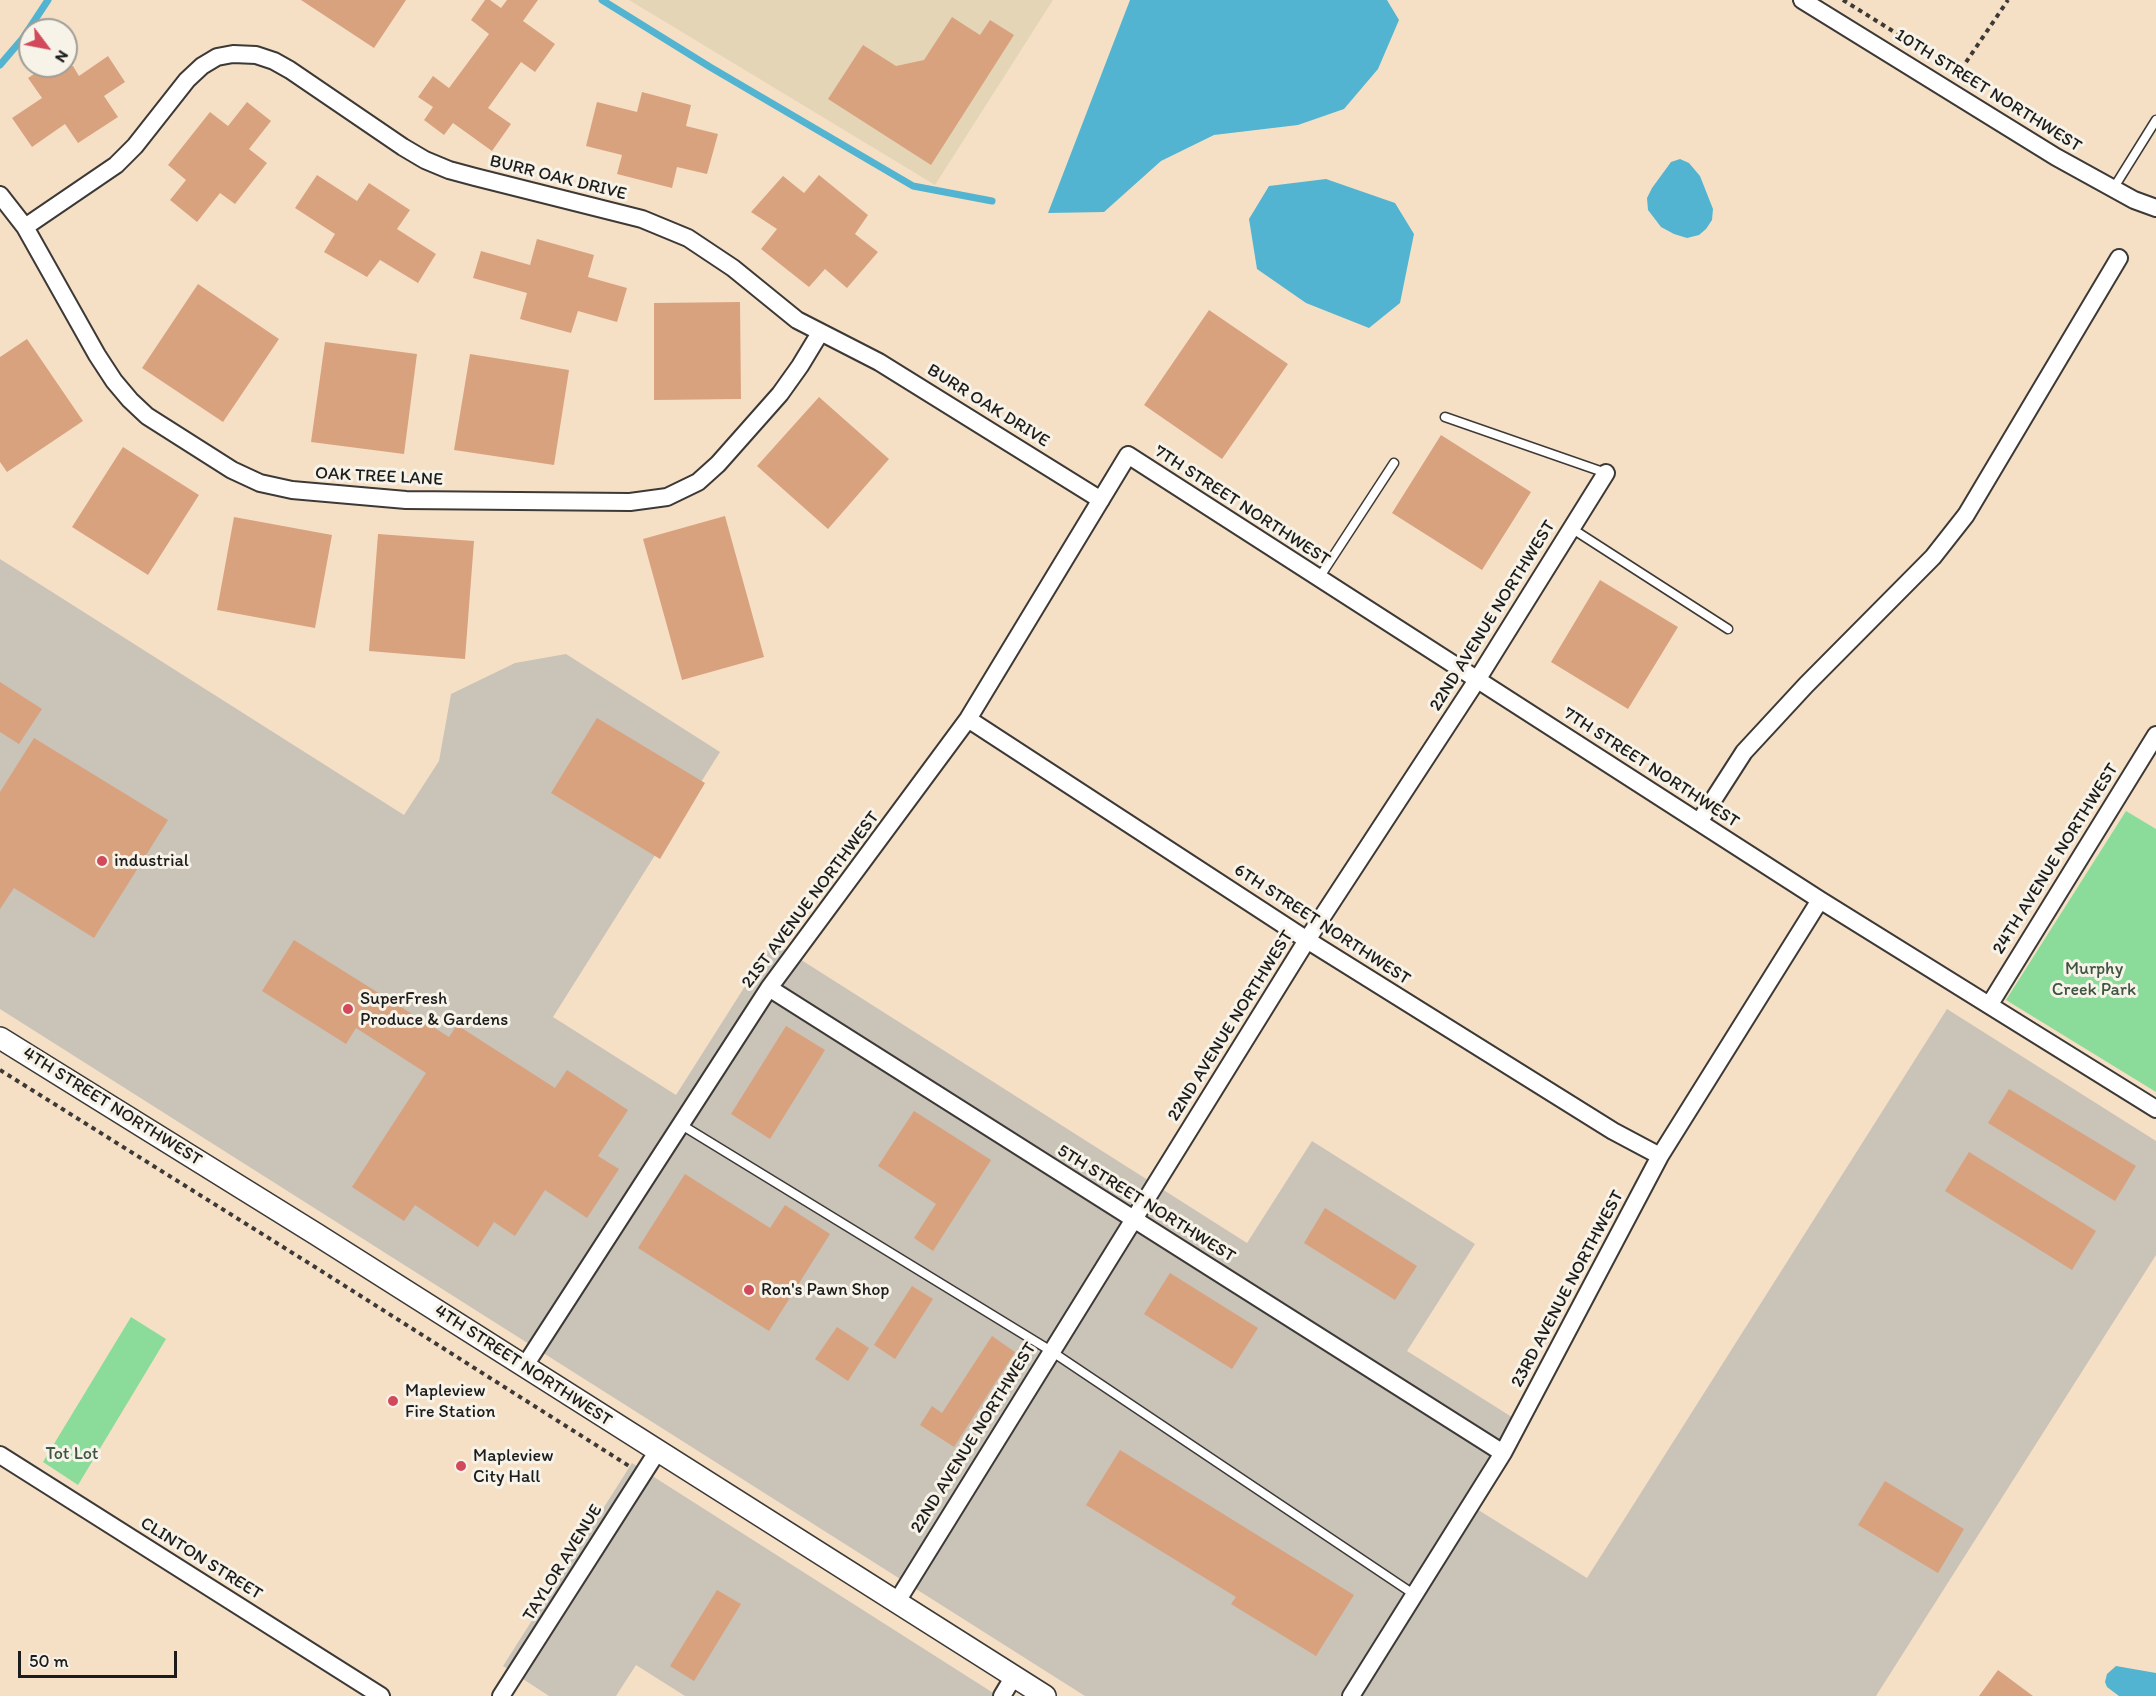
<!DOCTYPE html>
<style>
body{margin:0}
#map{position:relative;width:2156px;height:1696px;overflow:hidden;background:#f5e0c6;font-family:Itim,sans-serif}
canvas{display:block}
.north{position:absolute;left:18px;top:18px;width:60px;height:60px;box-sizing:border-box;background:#f7f3e8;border:2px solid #9f9d96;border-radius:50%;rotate:122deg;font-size:16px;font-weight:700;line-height:24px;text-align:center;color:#1c1c1c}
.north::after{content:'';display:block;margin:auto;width:21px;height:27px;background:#d1495b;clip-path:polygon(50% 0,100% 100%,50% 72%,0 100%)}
.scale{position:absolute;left:18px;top:1651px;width:159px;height:27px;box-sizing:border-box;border:3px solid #1c1c1c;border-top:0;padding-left:8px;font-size:18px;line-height:21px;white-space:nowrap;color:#1c1c1c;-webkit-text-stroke:4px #f7f3e8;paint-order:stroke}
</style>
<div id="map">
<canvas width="2156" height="1696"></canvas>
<div class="north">N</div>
<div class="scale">50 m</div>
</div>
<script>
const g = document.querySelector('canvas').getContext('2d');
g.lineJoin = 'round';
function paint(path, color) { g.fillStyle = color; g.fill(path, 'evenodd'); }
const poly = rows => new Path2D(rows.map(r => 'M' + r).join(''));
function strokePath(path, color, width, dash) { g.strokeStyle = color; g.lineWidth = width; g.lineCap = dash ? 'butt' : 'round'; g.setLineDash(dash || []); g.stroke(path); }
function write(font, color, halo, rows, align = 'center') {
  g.font = font + ' Itim,sans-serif'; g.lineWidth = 6; g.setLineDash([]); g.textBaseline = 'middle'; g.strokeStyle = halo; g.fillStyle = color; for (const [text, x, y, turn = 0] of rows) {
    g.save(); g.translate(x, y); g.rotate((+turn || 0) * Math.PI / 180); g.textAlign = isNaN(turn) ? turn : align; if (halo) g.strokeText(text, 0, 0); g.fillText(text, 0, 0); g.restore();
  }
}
paint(poly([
 [629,0,1053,0,935,185]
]), '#e5d5b7');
paint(poly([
 [0,559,404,815,439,761,451,694,515,663,566,654,720,752,553,1017,676,1095,773,942,1247,1243,1312,1141,1475,1244,1407,1351,1515,1419,1464,1501,1587,1578,1947,1009,2156,1141,2156,1255,1876,1696,1085,1696,0,1009],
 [632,1463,998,1696,685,1696,636,1665,616,1696,549,1696,503,1666]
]), '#c9c3b8');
paint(poly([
 [2126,811,2156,829,2156,1092,2006,1000],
 [131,1317,166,1339,78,1485,43,1462]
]), '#8bdb9b');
paint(poly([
 [1130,0,1387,0,1399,20,1378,69,1344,109,1298,125,1214,135,1161,161,1104,212,1048,213],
 [1680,159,1689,163,1700,176,1713,209,1712,220,1706,229,1699,235,1687,238,1674,234,1661,227,1648,210,1647,198,1652,188,1671,162],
 [1326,179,1395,203,1414,234,1400,303,1369,328,1306,303,1257,269,1249,219,1269,186],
 [2116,1666,2156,1673,2156,1696,2119,1696,2107,1687,2105,1682,2107,1674]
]), '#52b4d1');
strokePath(poly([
 [602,0,710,67,913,186,992,201],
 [0,65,23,38,48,0]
]), '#52b4d1', 7);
paint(poly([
 [301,0,406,0,374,48],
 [485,0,490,0,501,8,507,0,538,0,523,21,555,44,535,72,521,62,488,108,511,124,492,151,453,123,444,135,424,120,433,107,418,97,433,76,449,88,489,34,471,20],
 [952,17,980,35,990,20,1014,35,931,165,828,99,863,45,896,66,924,60],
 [108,56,125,82,104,96,118,117,78,143,65,124,32,147,12,118,42,98,28,78,46,66,73,66,79,76],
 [642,92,691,105,686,126,718,134,707,174,677,167,672,188,617,174,622,155,586,146,597,102,637,112],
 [247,102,271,121,249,149,267,163,235,204,220,193,197,222,170,200,186,180,168,165,210,112,228,126],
 [317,175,357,201,369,183,410,210,397,229,436,254,418,283,380,260,367,277,324,252,335,234,295,208],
 [819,175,868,215,855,234,878,252,847,288,825,269,809,287,761,249,777,229,751,212,783,176,804,193],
 [537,239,594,255,588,277,627,288,617,322,578,311,571,333,520,319,527,293,473,278,481,251,530,265],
 [198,284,279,339,223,422,142,368],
 [740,302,741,399,654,400,654,303],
 [1209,310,1288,364,1222,459,1144,405],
 [27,339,83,421,7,472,0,462,0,357],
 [325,342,417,354,404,454,311,442],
 [470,354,569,370,554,465,454,450],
 [819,397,889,459,828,529,757,466],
 [1441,435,1531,492,1482,570,1392,513],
 [123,447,199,495,148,575,72,527],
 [725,516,764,657,682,680,643,539],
 [234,517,332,535,315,628,217,610],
 [378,534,474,541,465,659,369,651],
 [1600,580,1678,627,1628,709,1551,662],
 [0,682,42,709,19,744,0,732],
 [597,718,705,783,660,859,551,793],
 [34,738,168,820,94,938,14,888,0,909,0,792],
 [294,940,449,1037,457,1025,555,1088,567,1070,628,1110,598,1156,619,1169,587,1218,545,1190,515,1236,494,1222,478,1247,415,1205,404,1221,352,1187,426,1073,356,1028,346,1044,262,991],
 [786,1026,825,1050,770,1139,731,1114],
 [2009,1089,2136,1166,2115,1201,1988,1123],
 [914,1111,991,1160,933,1251,914,1238,936,1204,878,1166],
 [1969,1152,2096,1231,2072,1270,1945,1191],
 [685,1174,770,1228,785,1205,830,1234,769,1331,638,1248],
 [1325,1208,1417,1266,1395,1300,1304,1243],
 [1170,1273,1258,1328,1232,1369,1144,1314],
 [912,1286,933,1299,895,1359,874,1345],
 [837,1327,869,1348,848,1381,815,1359],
 [992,1336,1015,1352,954,1447,920,1425,932,1406,942,1413],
 [1120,1450,1354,1595,1316,1656,1231,1604,1236,1597,1086,1505],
 [1885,1481,1964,1529,1938,1573,1858,1525],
 [717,1590,741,1604,694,1681,670,1666],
 [1998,1670,2033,1696,1979,1696]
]), '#d9a27f');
const service = poly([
 [2113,189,2156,120],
 [1445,417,1606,473],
 [1571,528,1728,629],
 [1319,578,1394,463],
 [680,1124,1051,1351,1415,1595]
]);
const minor = poly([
 [1802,0,2056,157,2134,200,2156,208],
 [0,195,25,227,97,355,114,381,130,400,147,416,232,470,260,483,292,490,406,500,630,502,667,497,698,482,718,464,780,394,800,366,820,333],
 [25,227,116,165,135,146,187,80,202,66,217,57,233,54,256,55,274,61,290,70,403,147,425,160,449,170,475,177,642,219,688,238,733,268,797,320,879,362,1101,500],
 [968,719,1307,940,1613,1131,1660,1156],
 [1699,822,1744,752,1806,685,1933,557,1966,515,2119,258],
 [769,988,1503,1453],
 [1990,1004,2156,735],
 [524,1367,769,988,968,719,1128,455,1820,900,2156,1109],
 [0,1455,381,1696],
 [896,1603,1307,940,1477,680,1606,473],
 [501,1696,657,1452],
 [1002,1696,1014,1676],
 [1351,1696,1503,1453,1660,1156,1820,900]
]);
const tertiary = poly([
 [0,1038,316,1234,1045,1696]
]);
strokePath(service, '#3d3936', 11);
strokePath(minor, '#3d3936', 20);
strokePath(tertiary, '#3d3936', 24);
strokePath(poly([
 [1843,0,1928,53],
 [1956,77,2008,0],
 [0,1070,315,1267,629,1466]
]), '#3d3936', 4, [4.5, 4.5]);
strokePath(service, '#fff', 8);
strokePath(minor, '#fff', 16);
strokePath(tertiary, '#fff', 21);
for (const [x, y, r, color] of [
 [102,861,6,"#d1495b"],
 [348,1009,6,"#d1495b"],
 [749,1290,6,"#d1495b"],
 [393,1401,6,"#d1495b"],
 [461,1466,6,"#d1495b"]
]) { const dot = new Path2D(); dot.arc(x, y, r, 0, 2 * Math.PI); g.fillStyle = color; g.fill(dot); strokePath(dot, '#f7f3e8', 2); }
write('18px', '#1c1c1c', '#f7f3e8', [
 ["10TH STREET NORTHWEST",1988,91,32],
 ["BURR OAK DRIVE",558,178,14],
 ["BURR OAK DRIVE",988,406,32],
 ["OAK TREE LANE",379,477,3],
 ["7TH STREET NORTHWEST",1242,506,33],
 ["22ND AVENUE NORTHWEST",1493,616,-58],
 ["7TH STREET NORTHWEST",1651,768,33],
 ["24TH AVENUE NORTHWEST",2056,859,-58],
 ["21ST AVENUE NORTHWEST",811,900,-53],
 ["6TH STREET NORTHWEST",1322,925,33],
 ["22ND AVENUE NORTHWEST",1231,1026,-58],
 ["4TH STREET NORTHWEST",112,1107,32],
 ["5TH STREET NORTHWEST",1146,1204,32],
 ["23RD AVENUE NORTHWEST",1568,1289,-62],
 ["4TH STREET NORTHWEST",523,1366,33],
 ["22ND AVENUE NORTHWEST",974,1438,-58],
 ["CLINTON STREET",201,1559,32],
 ["TAYLOR AVENUE",563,1563,-58]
]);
write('18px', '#1c1c1c', '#f7f3e8', [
 ["industrial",114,861],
 ["SuperFresh",360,999],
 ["Produce & Gardens",360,1020],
 ["Ron's Pawn Shop",761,1290],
 ["Mapleview",405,1391],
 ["Fire Station",405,1412],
 ["Mapleview",473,1456],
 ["City Hall",473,1477]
], 'left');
write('18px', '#3d5542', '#f7f3e8', [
 ["Murphy",2094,969],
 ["Creek Park",2094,990],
 ["Tot Lot",72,1454]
]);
</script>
